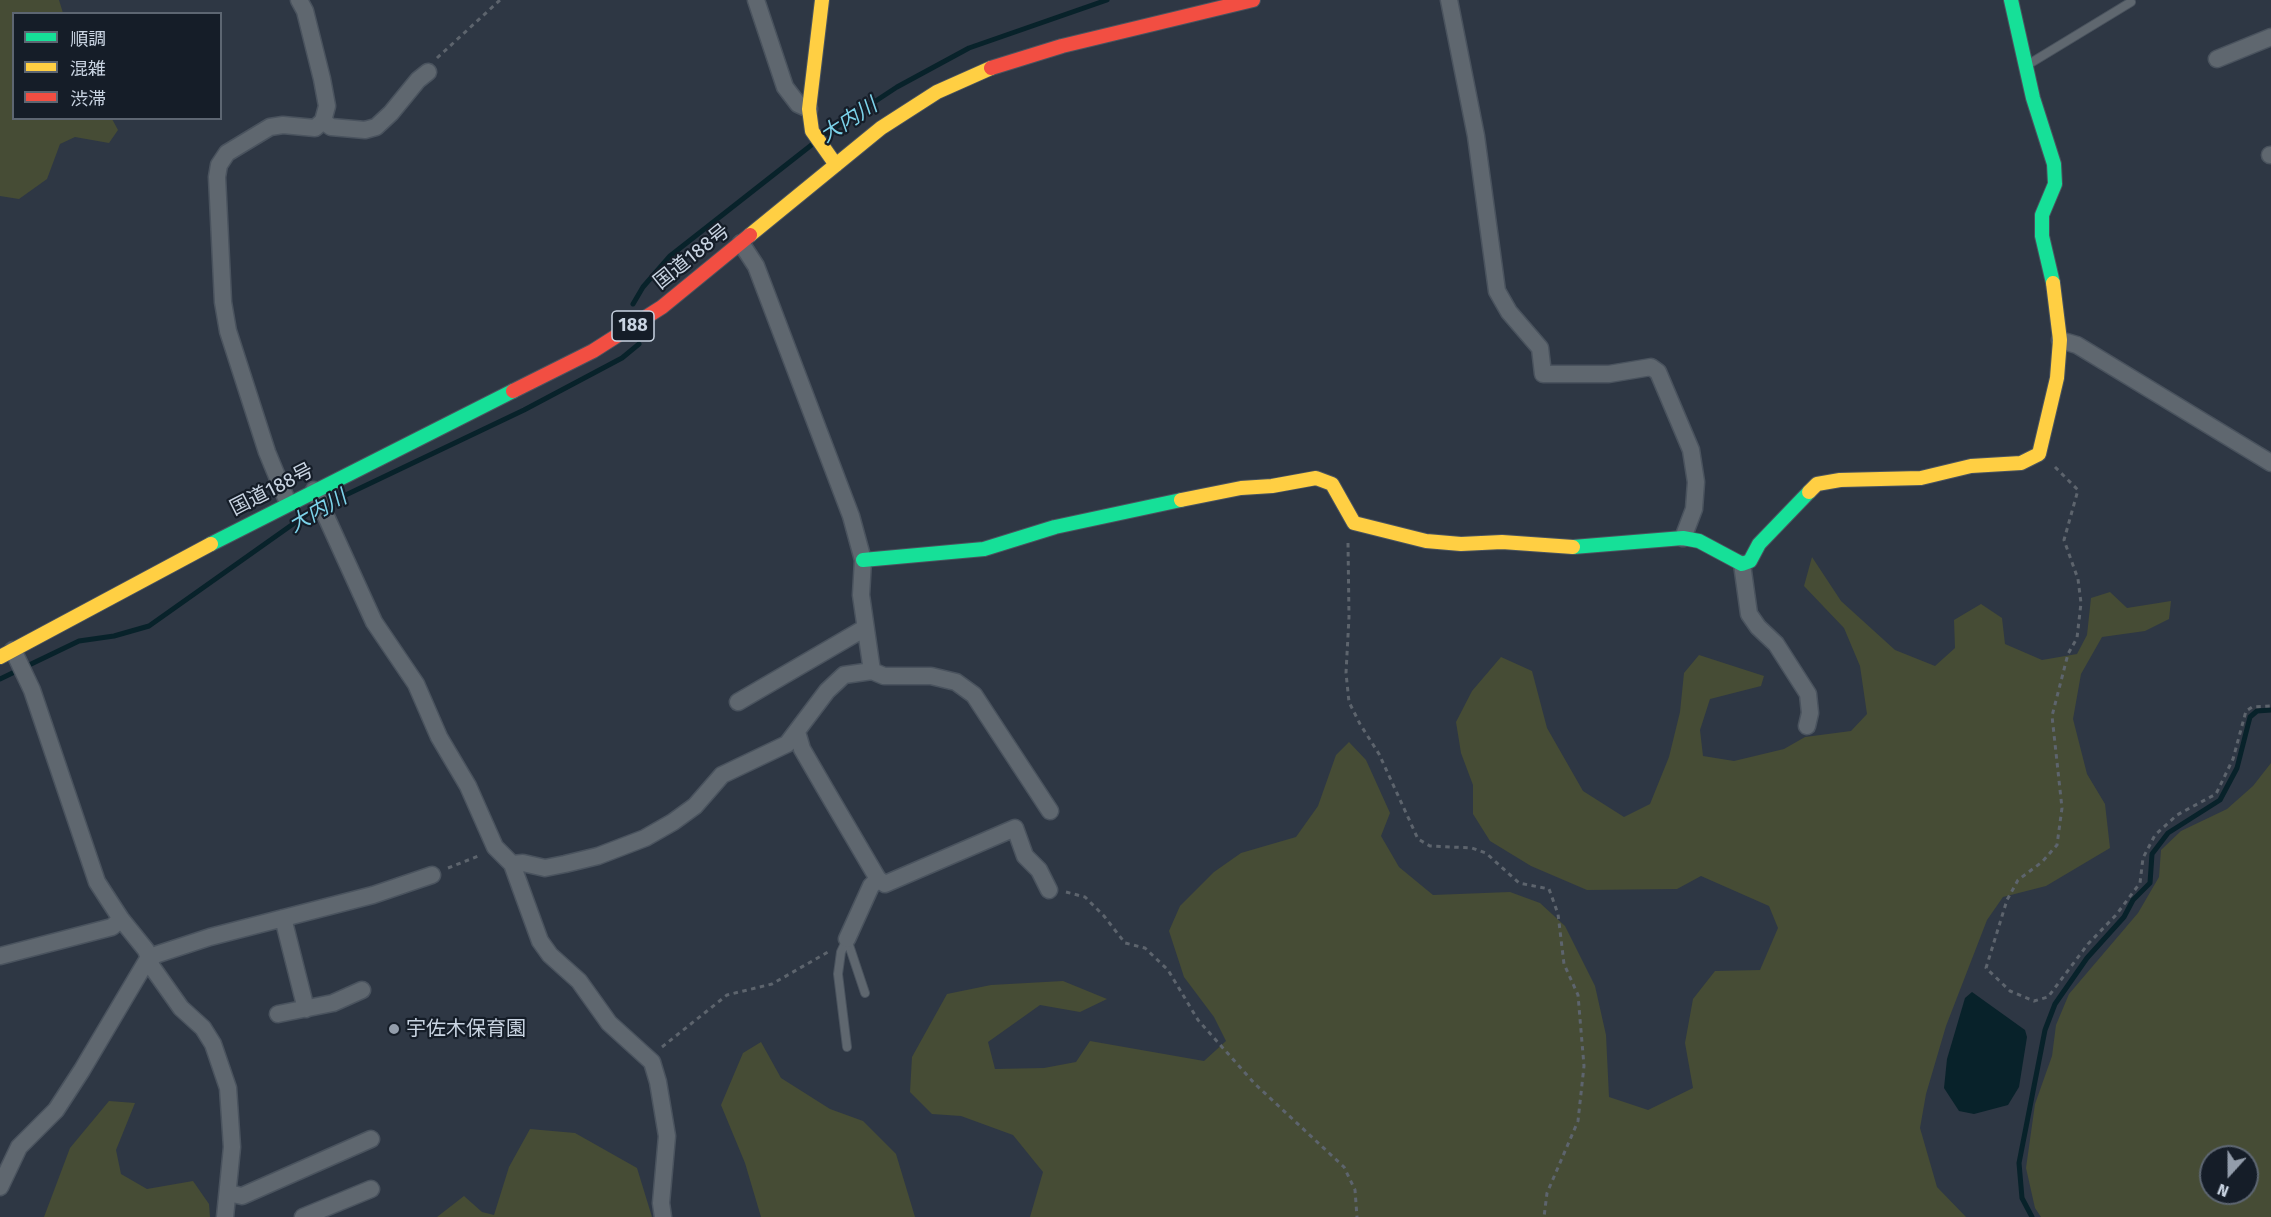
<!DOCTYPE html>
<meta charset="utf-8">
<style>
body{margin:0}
#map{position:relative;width:2271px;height:1217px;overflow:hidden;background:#2e3744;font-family:"Fira Sans","Noto Sans JP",sans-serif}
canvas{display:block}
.legend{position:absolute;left:12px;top:12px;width:210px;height:108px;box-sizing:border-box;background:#151d28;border:2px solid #5d6672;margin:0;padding:8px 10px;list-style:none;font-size:18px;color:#c9d4e2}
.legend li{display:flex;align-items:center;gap:12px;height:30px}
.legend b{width:30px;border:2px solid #5d6672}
.north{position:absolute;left:2199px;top:1145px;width:60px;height:60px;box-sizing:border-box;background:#151d28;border:2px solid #5d6672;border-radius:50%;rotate:201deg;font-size:16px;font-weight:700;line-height:24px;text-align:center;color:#c9d4e2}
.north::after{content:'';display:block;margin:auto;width:21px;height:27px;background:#939dab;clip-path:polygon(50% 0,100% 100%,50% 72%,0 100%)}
</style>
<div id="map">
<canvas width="2271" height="1217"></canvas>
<ul class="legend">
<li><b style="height:8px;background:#16e098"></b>順調</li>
<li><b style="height:8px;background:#ffcf43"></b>混雑</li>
<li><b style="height:8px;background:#f24e42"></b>渋滞</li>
</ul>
<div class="north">N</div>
</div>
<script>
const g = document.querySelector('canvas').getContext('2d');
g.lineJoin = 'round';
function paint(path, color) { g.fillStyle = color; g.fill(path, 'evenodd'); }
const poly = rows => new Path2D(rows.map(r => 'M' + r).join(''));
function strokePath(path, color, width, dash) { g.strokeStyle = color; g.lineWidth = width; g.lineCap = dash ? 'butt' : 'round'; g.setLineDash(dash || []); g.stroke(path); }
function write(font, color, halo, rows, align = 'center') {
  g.font = font + ' "Fira Sans","Noto Sans JP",sans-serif'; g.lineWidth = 4.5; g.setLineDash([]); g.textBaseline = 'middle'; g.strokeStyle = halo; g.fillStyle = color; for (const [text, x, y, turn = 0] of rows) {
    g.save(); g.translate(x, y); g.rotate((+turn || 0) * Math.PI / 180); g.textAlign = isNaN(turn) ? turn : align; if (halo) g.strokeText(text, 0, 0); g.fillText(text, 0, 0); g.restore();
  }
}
paint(poly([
 [0,0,59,0,63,13,14,14,14,118,112,119,118,130,109,143,75,137,60,144,47,179,19,199,0,196],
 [1812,557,1841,601,1895,650,1935,666,1955,648,1954,620,1981,604,2002,618,2005,644,2042,660,2077,654,2087,635,2091,598,2110,592,2127,608,2171,601,2169,619,2145,631,2102,637,2081,674,2073,719,2087,774,2105,804,2110,848,2046,886,2003,897,1987,920,1946,1026,1926,1094,1920,1128,1937,1187,1966,1217,1030,1217,1043,1172,1013,1135,961,1116,932,1114,910,1092,912,1057,947,994,991,985,1063,981,1107,999,1080,1012,1040,1005,988,1042,995,1069,1044,1068,1076,1062,1090,1041,1204,1061,1226,1041,1214,1017,1184,977,1169,931,1180,906,1214,872,1241,853,1296,837,1318,806,1336,755,1349,742,1366,760,1390,813,1381,836,1399,867,1433,895,1510,892,1540,903,1565,926,1595,986,1606,1035,1609,1097,1648,1110,1693,1088,1685,1043,1693,999,1715,971,1760,970,1778,928,1769,906,1701,876,1677,889,1587,890,1531,866,1490,841,1473,814,1473,785,1461,753,1456,722,1472,691,1501,657,1532,671,1547,728,1583,791,1624,817,1650,804,1669,757,1680,712,1684,673,1699,655,1764,676,1761,686,1710,699,1700,730,1703,756,1734,761,1784,749,1805,737,1851,731,1867,714,1860,666,1844,628,1804,586],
 [2271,763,2271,1217,2041,1217,2035,1208,2026,1168,2035,1104,2052,1056,2056,1025,2069,994,2138,913,2159,877,2161,850,2181,831,2227,809,2253,786],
 [2211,1157,2247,1157,2247,1193,2211,1193],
 [761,1042,781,1078,830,1109,863,1121,896,1154,915,1217,761,1217,745,1163,721,1105,743,1053],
 [109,1101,135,1103,116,1150,121,1174,147,1189,193,1181,209,1204,210,1217,44,1217,70,1148],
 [530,1129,575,1133,637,1168,652,1217,437,1217,464,1196,482,1212,494,1215,509,1167]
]), '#464c35');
paint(poly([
 [1972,992,2025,1030,2027,1037,2019,1087,2008,1105,1974,1114,1959,1111,1944,1088,1947,1059,1965,998]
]), '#08222a');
strokePath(poly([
 [824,135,897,87,969,48,1107,0],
 [633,304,643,287,670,256,814,143],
 [0,679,79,641,114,636,149,626,310,512,524,410,622,358,639,344],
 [2032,1217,2022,1198,2019,1163,2045,1030,2055,1004,2087,958,2124,917,2133,900,2150,883,2152,854,2168,833,2220,800,2237,768,2250,717,2257,711,2271,710]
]), '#08222a', 5);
const lane = poly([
 [2029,64,2131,2],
 [847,939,841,952,838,974,847,1047],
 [847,939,865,993]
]);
const street = poly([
 [756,0,785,87,798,104,809,109],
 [1449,0,1476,136,1497,291,1509,312,1540,348,1543,374,1609,374,1651,367,1658,372,1691,450,1696,482,1694,509,1683,538],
 [2217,59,2271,37],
 [323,121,331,127,365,130,376,127,391,113,418,80,428,72],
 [2270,155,2271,155],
 [741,243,756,266,851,516,863,560,861,595,872,671],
 [2060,340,2077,345,2271,463],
 [314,490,374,622,416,684,439,737,468,786,495,847,512,864,540,941,550,955,579,981,609,1023,652,1062,658,1082,667,1136,661,1203,663,1217],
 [288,503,267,452,228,331,223,302,217,177,219,165,227,153,270,127,283,125,315,128,323,121,327,106,322,79,305,11,299,0],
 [1742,564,1749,614,1758,627,1776,644,1808,694,1810,713,1807,726],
 [13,650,32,690,97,882,121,919,146,950,152,967,181,1008,203,1028,213,1044,228,1088,232,1147,225,1217],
 [738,702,865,628],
 [797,732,802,749,824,787,878,879,885,884,1015,828,1025,856,1039,870,1049,890],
 [512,864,523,863,545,868,565,864,598,856,645,838,673,822,695,806,722,775,787,744,827,691,844,675,872,671,884,676,931,676,956,682,974,695,1050,811],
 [283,918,306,1009],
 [847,939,871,886,878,879],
 [0,956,112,927,121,919],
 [278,1014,333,1003,362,990],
 [0,1187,19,1147,56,1110,82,1070,149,957,210,937,373,895,432,875],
 [228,1193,242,1196,371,1139],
 [303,1217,371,1189]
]);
const fast = poly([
 [2011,0,2033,98,2054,164,2055,184,2042,215,2042,236,2053,283],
 [211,544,513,391],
 [1573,547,1683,538,1699,541,1742,564,1750,561,1759,544,1809,492],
 [863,560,984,549,1055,527,1181,500]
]);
const slow = poly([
 [822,0,809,109,812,131,836,165],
 [750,235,881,128,937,92,991,68],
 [1809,492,1817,484,1840,480,1921,478,1971,466,2021,463,2039,454,2057,378,2060,340,2053,283],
 [1181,500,1241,488,1272,486,1316,478,1332,484,1354,523,1426,541,1461,544,1502,542,1573,547],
 [0,657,211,544]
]);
const jam = poly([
 [991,68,1062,46,1253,0],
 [513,391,593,351,662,307,750,235]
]);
strokePath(lane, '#4a535e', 10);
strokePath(street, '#4a535e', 19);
strokePath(fast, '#4a535e', 16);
strokePath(slow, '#4a535e', 16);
strokePath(jam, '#4a535e', 16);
strokePath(poly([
 [437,58,500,0],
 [2055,467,2078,490,2064,540,2078,579,2081,603,2077,638,2068,654,2052,716,2062,808,2057,845,2042,862,2018,880,2007,900,1986,968,2010,991,2034,1001,2048,997,2088,944,2116,915,2140,883,2143,858,2155,835,2177,815,2216,794,2233,759,2246,711,2252,707,2271,706],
 [1348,543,1349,617,1346,673,1349,702,1360,724,1379,754,1418,839,1430,846,1472,848,1486,853,1519,883,1549,889,1558,914,1564,964,1578,995,1584,1066,1578,1121,1547,1193,1544,1217],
 [448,868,481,855],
 [1066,892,1085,897,1104,916,1125,943,1145,948,1168,970,1198,1020,1255,1084,1344,1167,1355,1190,1357,1217],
 [662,1047,727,995,772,984,828,952]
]), '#5d646d', 3, [4.5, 4.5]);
strokePath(lane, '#5f676f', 8);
strokePath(street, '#5f676f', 16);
strokePath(fast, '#16e098', 14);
strokePath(slow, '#ffcf43', 14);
strokePath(jam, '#f24e42', 14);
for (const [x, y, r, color] of [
 [394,1029,6,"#939dab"]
]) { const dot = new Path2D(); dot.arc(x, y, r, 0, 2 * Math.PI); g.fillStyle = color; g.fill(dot); strokePath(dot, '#151d28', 2); }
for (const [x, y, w] of [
 [633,326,42]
]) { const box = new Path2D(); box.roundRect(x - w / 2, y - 15, w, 30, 4.5); g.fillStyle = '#151d28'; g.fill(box); strokePath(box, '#c9d4e2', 1.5); }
write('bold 18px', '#c9d4e2', null, [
 ["188",633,326]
]);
write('20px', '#c9d4e2', '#151d28', [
 ["国道188号",692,257,-39],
 ["国道188号",272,490,-27]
]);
write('20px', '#c9d4e2', '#151d28', [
 ["宇佐木保育園",406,1029]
], 'left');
write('italic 21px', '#7cd3ea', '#151d28', [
 ["大内川",849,121,-33],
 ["大内川",318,512,-30]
]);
</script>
